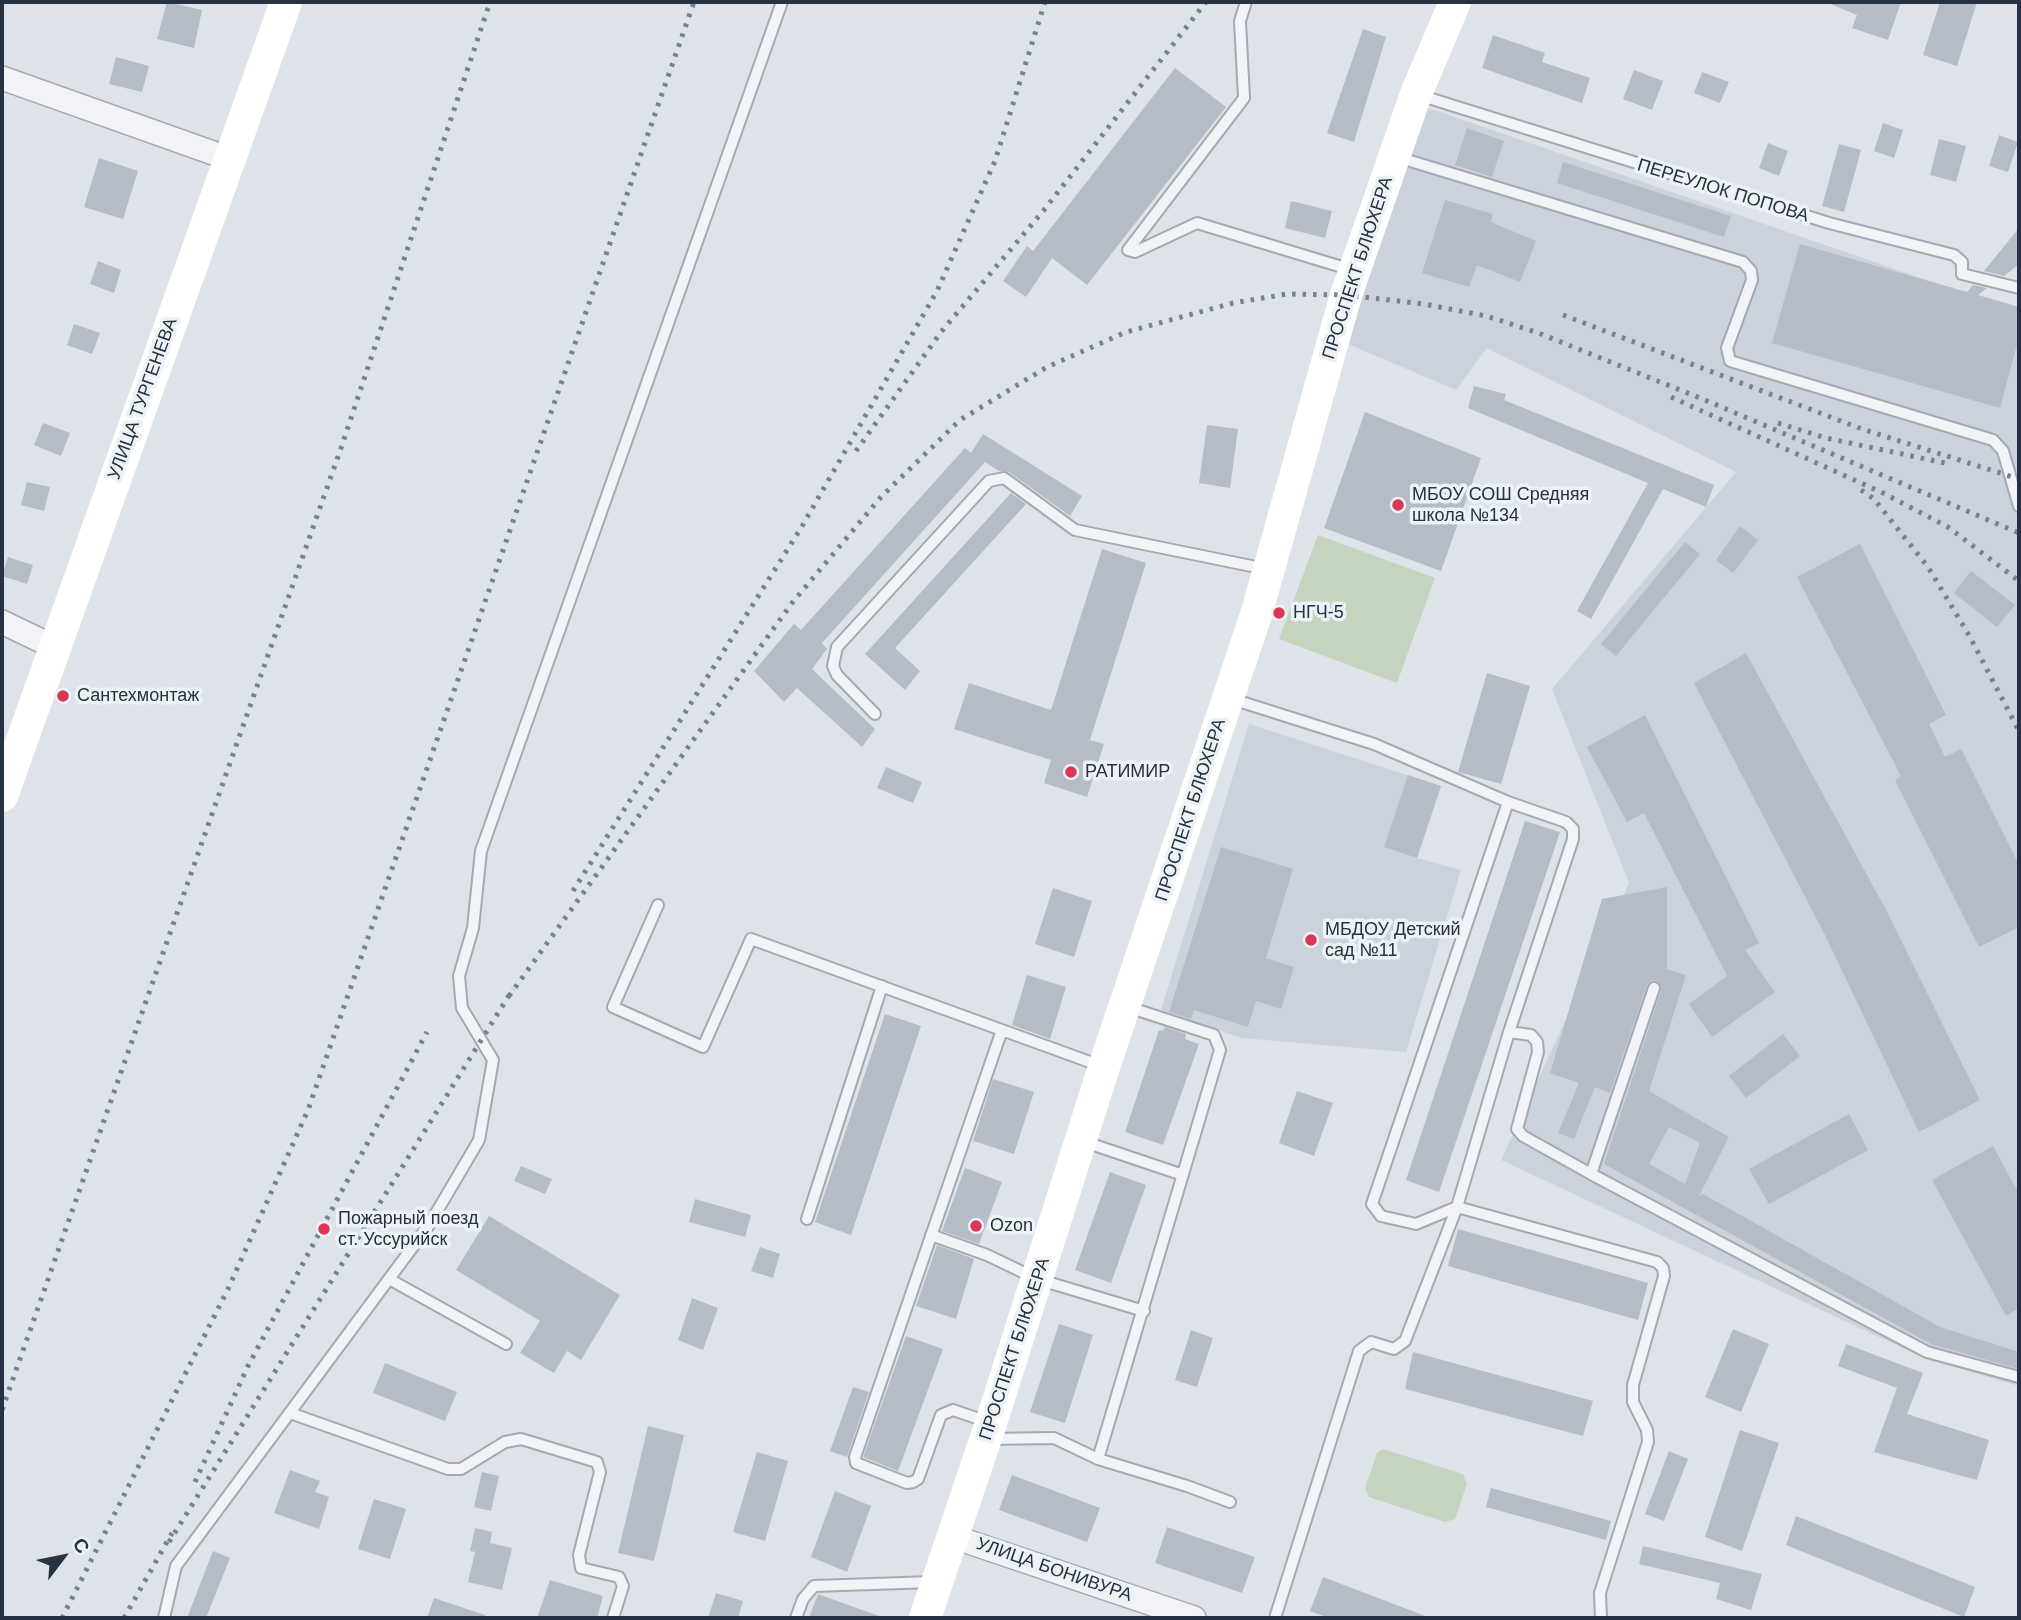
<!DOCTYPE html>
<meta charset="utf-8">
<style>
body{margin:0}
#map{position:relative;width:2021px;height:1620px;overflow:hidden;background:#dee3e9;font-family:Arial,sans-serif}
canvas{display:block}
.frame{position:absolute;inset:0;border:4px solid #263141;pointer-events:none}
.north{position:absolute;left:28px;top:1522px;width:70px;height:70px;-webkit-text-stroke:5px #edf2f6;paint-order:stroke;rotate:58deg;font-size:19px;font-weight:700;line-height:28px;text-align:center;color:#263141}
.north::after{content:'';display:block;margin:auto;width:24px;height:32px;background:#263141;clip-path:polygon(50% 0,100% 100%,50% 72%,0 100%)}
</style>
<div id="map">
<canvas width="2021" height="1620"></canvas>
<div class="frame"></div>
<div class="north">С</div>
</div>
<script>
const g = document.querySelector('canvas').getContext('2d');
g.lineJoin = 'round';
function paint(path, color) { g.fillStyle = color; g.fill(path, 'evenodd'); }
const poly = rows => new Path2D(rows.map(r => 'M' + r).join(''));
function strokePath(path, color, width, dash) { g.strokeStyle = color; g.lineWidth = width; g.lineCap = dash ? 'butt' : 'round'; g.setLineDash(dash || []); g.stroke(path); }
function write(font, color, halo, rows, align = 'center') {
  g.font = font + ' Arial,sans-serif'; g.lineWidth = 7; g.setLineDash([]); g.textBaseline = 'middle'; g.strokeStyle = halo; g.fillStyle = color; for (const [text, x, y, turn = 0] of rows) {
    g.save(); g.translate(x, y); g.rotate((+turn || 0) * Math.PI / 180); g.textAlign = isNaN(turn) ? turn : align; if (halo) g.strokeText(text, 0, 0); g.fillText(text, 0, 0); g.restore();
  }
}
paint(poly([
 [1423,106,2019,312,2019,1386,1926,1359,1501,1160,1629,883,1552,689,1736,472,1487,348,1456,390,1348,344],
 [1249,724,1441,786,1417,858,1461,870,1406,1052,1241,1038,1161,1010]
]), '#ccd2db');
paint(poly([
 [1318,535,1435,578,1397,683,1279,639],
 [1383,1449,1463,1474,1467,1484,1455,1519,1445,1522,1369,1497,1365,1488,1377,1453]
]), '#c4d4be');
paint(poly([
 [167,2,202,10,194,48,157,39],
 [1826,2,1901,2,1888,40,1852,28,1857,15],
 [1940,2,1977,2,1957,66,1923,55],
 [1363,29,1386,37,1354,142,1327,133],
 [1493,35,1545,53,1542,62,1590,78,1582,103,1482,68],
 [116,57,149,66,142,92,109,84],
 [1175,68,1226,107,1087,285,1052,258,1026,297,1003,281,1027,246,1033,251],
 [1634,70,1663,81,1652,110,1623,99],
 [1702,72,1729,82,1720,103,1694,93],
 [1883,123,1903,130,1894,158,1874,151],
 [1467,128,1504,141,1492,177,1455,165],
 [1999,135,2018,142,2008,172,1989,166],
 [1939,139,1966,146,1956,182,1930,175],
 [1768,143,1788,151,1779,176,1759,168],
 [1839,144,1861,150,1844,212,1822,206],
 [99,158,138,171,123,219,84,207],
 [1563,162,1731,216,1724,237,1557,183],
 [1445,200,1493,214,1491,222,1536,241,1520,282,1477,265,1469,287,1422,273],
 [1291,201,1332,211,1325,238,1285,228],
 [2019,228,2019,264,2004,276,1984,271],
 [1800,244,1967,292,1973,285,1987,288,1978,295,2019,307,2019,337,2000,408,1772,343],
 [98,261,121,270,114,293,90,284],
 [74,324,100,333,92,354,67,345],
 [1474,386,1506,394,1504,400,1714,485,1706,507,1663,489,1591,619,1577,611,1648,483,1468,408],
 [1365,412,1481,458,1441,571,1324,528],
 [43,423,70,433,61,456,34,445],
 [1207,425,1238,429,1230,488,1199,483],
 [983,434,1082,496,1070,516,1009,472,999,471,985,462,822,643,827,649,812,669,875,729,862,747,797,688,784,702,754,671,794,624,801,630,965,448,971,453],
 [27,482,50,487,44,511,21,505],
 [1011,493,1026,504,895,648,920,671,905,690,865,654],
 [1740,526,1758,540,1733,573,1716,560],
 [1685,542,1700,554,1616,656,1601,644],
 [1860,544,1946,715,1929,724,1945,757,1961,749,2019,865,2019,927,1979,947,1895,780,1901,776,1797,577],
 [1102,549,1146,563,1090,740,1104,744,1087,797,1044,783,1051,760,954,729,969,683,1051,710],
 [8,557,33,565,27,584,2,576],
 [1971,571,2015,605,1997,627,1954,593],
 [1746,653,1885,908,1980,1100,1919,1132,1825,935,1694,683],
 [1487,673,1530,686,1501,784,1458,772],
 [1645,715,1759,943,1745,950,1775,992,1712,1037,1689,1004,1727,976,1644,813,1627,822,1587,747],
 [886,767,922,782,913,803,877,788],
 [1408,775,1441,786,1417,858,1384,847],
 [1525,821,1560,832,1439,1192,1406,1180],
 [1221,847,1293,869,1266,958,1294,967,1281,1009,1256,1001,1248,1027,1194,1010,1191,1019,1169,1012],
 [1667,887,1667,969,1686,975,1649,1091,1729,1137,1699,1196,1703,1194,1940,1327,2019,1352,2019,1369,1931,1344,1604,1164,1661,991,1657,981,1652,980,1647,985,1610,1093,1595,1087,1574,1139,1558,1133,1579,1083,1550,1073,1602,899],
 [1669,1127,1700,1143,1685,1184,1649,1164],
 [1053,888,1092,901,1074,957,1035,944],
 [1027,975,1066,987,1050,1039,1012,1025],
 [885,1014,921,1026,851,1235,815,1222],
 [1165,1027,1186,1034,1185,1039,1199,1044,1163,1145,1125,1132,1159,1030,1163,1031],
 [1783,1034,1800,1056,1746,1098,1729,1076],
 [993,1079,1034,1092,1014,1154,973,1141],
 [1297,1091,1333,1103,1314,1156,1279,1143],
 [1849,1114,1868,1150,1769,1204,1749,1169],
 [1993,1146,2019,1194,2019,1308,2006,1316,1932,1180],
 [521,1166,552,1179,545,1194,514,1181],
 [965,1168,1002,1182,979,1244,942,1231],
 [1110,1172,1146,1185,1111,1283,1075,1270],
 [695,1199,751,1215,745,1237,689,1222],
 [489,1216,620,1295,581,1360,567,1351,554,1373,520,1353,540,1321,456,1270],
 [1458,1229,1648,1283,1638,1320,1448,1266],
 [937,1245,974,1259,956,1319,916,1306],
 [760,1247,780,1254,773,1278,751,1271],
 [692,1298,718,1308,703,1350,678,1340],
 [1059,1324,1093,1335,1065,1423,1030,1412],
 [1733,1329,1769,1344,1741,1412,1705,1397],
 [1191,1330,1213,1338,1197,1387,1175,1380],
 [906,1336,943,1349,898,1471,863,1457],
 [1846,1344,1923,1373,1907,1414,1989,1440,1977,1480,1874,1452,1897,1388,1838,1366],
 [1413,1352,1593,1401,1583,1436,1405,1389],
 [385,1363,457,1392,445,1421,373,1393],
 [853,1387,869,1392,847,1457,830,1451],
 [648,1426,684,1435,654,1561,618,1553],
 [1740,1430,1779,1443,1742,1551,1705,1537],
 [1669,1451,1688,1459,1664,1521,1645,1514],
 [757,1452,788,1461,765,1541,733,1532],
 [290,1470,320,1481,315,1492,329,1497,319,1529,274,1513],
 [482,1472,499,1476,491,1511,474,1507],
 [1012,1475,1100,1508,1087,1542,999,1510],
 [1491,1488,1611,1521,1606,1540,1486,1507],
 [835,1491,871,1506,847,1572,811,1557],
 [374,1499,406,1509,390,1559,358,1549],
 [1796,1516,1975,1587,1964,1617,1786,1545],
 [1167,1527,1255,1557,1242,1593,1155,1563],
 [475,1528,492,1532,490,1543,512,1548,502,1590,468,1582,475,1552,470,1551],
 [1643,1546,1762,1574,1751,1610,1716,1599,1720,1583,1639,1564],
 [213,1551,230,1558,206,1618,187,1618],
 [1323,1577,1428,1617,1428,1618,1329,1618,1310,1611],
 [550,1580,603,1596,597,1618,537,1618],
 [716,1593,743,1601,738,1618,708,1618],
 [818,1594,879,1616,879,1618,809,1618],
 [434,1598,485,1615,485,1618,427,1618]
]), '#b5bcc6');
const lane = poly([
 [1246,2,1240,21,1244,98,1128,250,1135,252,1197,223,1352,270],
 [1419,95,1829,223,1954,255,1962,262,1962,274,2019,288],
 [1397,157,1743,262,1751,271,1752,280,1727,348,1730,361,1993,440,2003,451,2019,506],
 [1232,699,1374,744,1508,802,1566,822,1573,829,1573,839,1509,1032,1457,1207,1405,1341,1394,1349,1371,1342,1359,1351,1275,1618],
 [875,714,837,675,833,666,837,647,989,481,1004,478,1075,530,1266,569],
 [1508,802,1372,1204,1381,1216,1416,1224,1457,1207,1657,1262,1663,1268,1664,1276,1633,1385,1633,1402,1647,1430,1648,1442,1600,1593,1601,1618],
 [658,905,613,1007,703,1047,751,939,1101,1066],
 [1654,988,1591,1174,1927,1352,2019,1377],
 [1509,1032,1531,1035,1537,1042,1538,1052,1517,1129,1523,1136,1591,1174],
 [1085,1142,1183,1175],
 [807,1219,882,986],
 [931,1235,987,1255,1037,1279,1144,1311],
 [389,1279,506,1344],
 [290,1413,448,1469,461,1469,505,1442,521,1439,597,1462,600,1472,579,1555,581,1568,619,1577,623,1586,613,1618],
 [988,1422,953,1410,941,1415,918,1479,913,1482,907,1483,856,1463,855,1457,1002,1030],
 [989,1439,1054,1438,1098,1459,1187,1486,1230,1502],
 [1098,1459,1220,1050,1214,1035,1128,1007],
 [164,1618,176,1566,429,1225,479,1140,493,1060,462,1008,459,976,473,928,481,851,782,2],
 [796,1618,803,1599,814,1586,932,1582]
]);
const street = poly([
 [2,78,230,159],
 [2,622,54,647],
 [954,1537,1194,1618]
]);
strokePath(lane, '#a3aab3', 14);
strokePath(street, '#a3aab3', 26);
strokePath(lane, '#f1f3f7', 10);
strokePath(street, '#f1f3f7', 23);
strokePath(poly([
 [2,796,286,2],
 [925,1618,991,1423,1104,1067,1256,615,1346,295,1416,94,1455,2]
]), '#fff', 32);
strokePath(poly([
 [1563,315,1862,429,2019,479],
 [1671,397,1883,493,1948,527,2019,581],
 [1778,423,1826,438,1945,463],
 [856,451,941,332,1044,210,1206,2],
 [1861,490,1874,499,1928,567,1970,637,2019,731],
 [573,891,801,528,937,291,995,161,1045,2],
 [509,996,792,603,881,497,960,420,1047,367,1126,332,1233,303,1287,294,1346,295,1424,304,1486,316,1536,332,1700,398,2019,533],
 [2,1410,341,448,490,2],
 [195,1482,248,1366,427,1032],
 [169,1542,513,989],
 [62,1618,228,1289,308,1110,694,2],
 [124,1618,172,1533]
]), '#768294', 5, [3.5, 7]);
for (const [x, y, r, color] of [
 [1398,505,7,"#db3655"],
 [1279,613,7,"#db3655"],
 [63,696,7,"#db3655"],
 [1071,772,7,"#db3655"],
 [1311,940,7,"#db3655"],
 [976,1226,7,"#db3655"],
 [324,1229,7,"#db3655"]
]) { const dot = new Path2D(); dot.arc(x, y, r, 0, 2 * Math.PI); g.fillStyle = color; g.fill(dot); strokePath(dot, '#edf2f6', 2.5); }
write('18px', '#263141', '#edf2f6', [
 ["ПЕРЕУЛОК ПОПОВА",1723,191,17],
 ["ПРОСПЕКТ БЛЮХЕРА",1358,268,-72],
 ["УЛИЦА ТУРГЕНЕВА",143,399,-70],
 ["ПРОСПЕКТ БЛЮХЕРА",1191,810,-72],
 ["ПРОСПЕКТ БЛЮХЕРА",1015,1349,-72],
 ["УЛИЦА БОНИВУРА",1054,1570,19]
]);
write('18px', '#263141', '#edf2f6', [
 ["МБОУ СОШ Средняя",1412,495],
 ["школа №134",1412,516],
 ["НГЧ-5",1293,613],
 ["Сантехмонтаж",77,696],
 ["РАТИМИР",1085,772],
 ["МБДОУ Детский",1325,930],
 ["сад №11",1325,951],
 ["Пожарный поезд",338,1219],
 ["ст. Уссурийск",338,1240],
 ["Ozon",990,1226]
], 'left');
</script>
